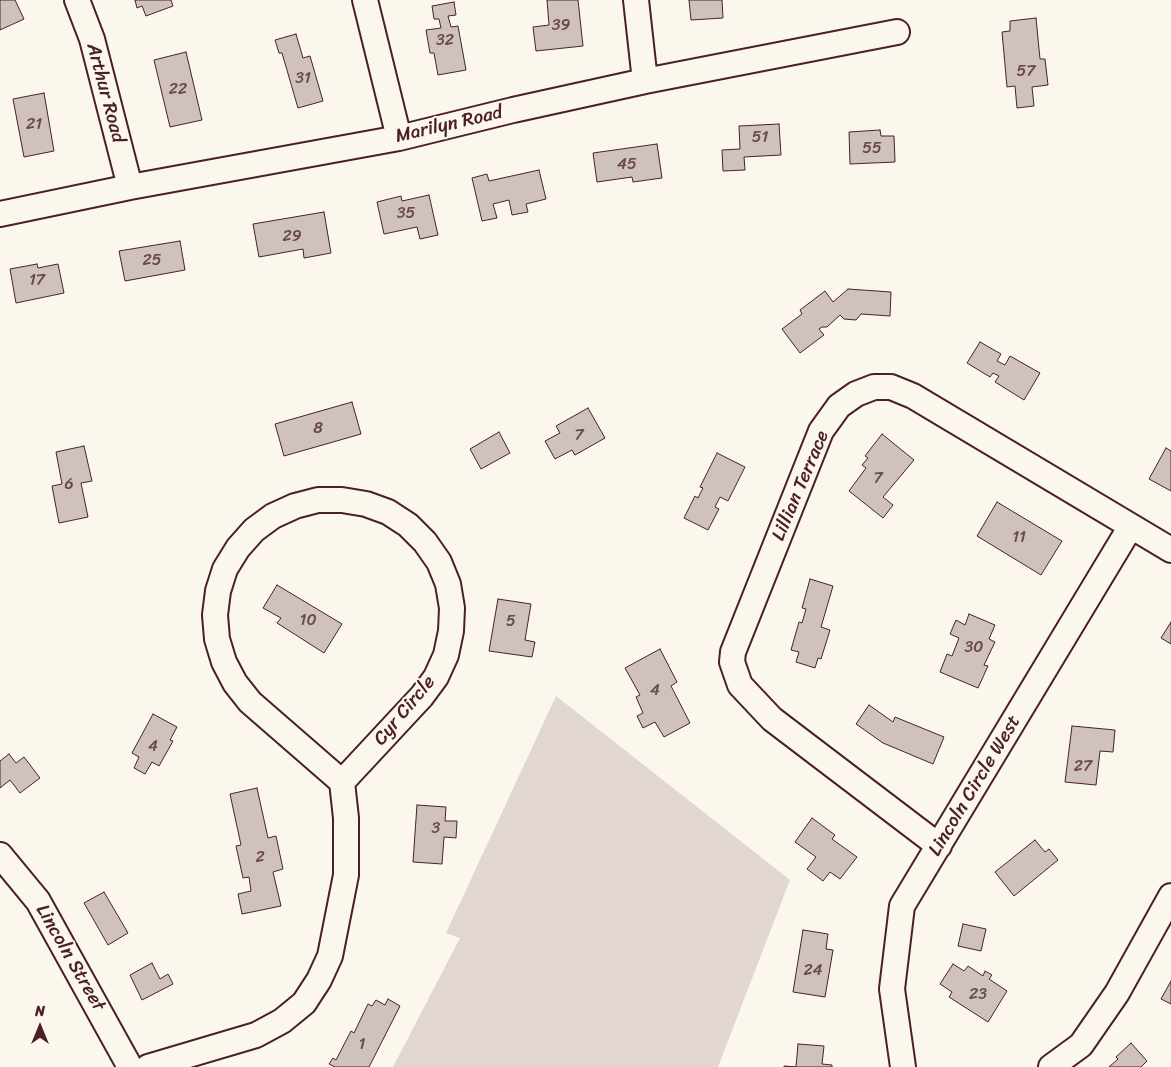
<!DOCTYPE html>
<style>
body{margin:0}
#map{position:relative;width:1171px;height:1067px;overflow:hidden;background:#fbf7ec;font-family:Sriracha,sans-serif}
canvas{display:block}
.north{position:absolute;left:15px;top:1002px;width:50px;height:50px;-webkit-text-stroke:4px #fbf7ec;paint-order:stroke;rotate:0deg;font-size:14px;font-weight:700;line-height:20px;text-align:center;color:#4a1f2b}
.north::after{content:'';display:block;margin:auto;width:18px;height:22px;background:#4a1f2b;clip-path:polygon(50% 0,100% 100%,50% 72%,0 100%)}
</style>
<div id="map">
<canvas width="1171" height="1067"></canvas>
<div class="north">N</div>
</div>
<script>
const g = document.querySelector('canvas').getContext('2d');
g.lineJoin = 'round';
function paint(path, color) { g.fillStyle = color; g.fill(path, 'evenodd'); }
const poly = rows => new Path2D(rows.map(r => 'M' + r).join(''));
function strokePath(path, color, width, dash) { g.strokeStyle = color; g.lineWidth = width; g.lineCap = dash ? 'butt' : 'round'; g.setLineDash(dash || []); g.stroke(path); }
function write(font, color, halo, rows, align = 'center') {
  g.font = font + ' Sriracha,sans-serif'; g.lineWidth = 4; g.setLineDash([]); g.textBaseline = 'middle'; g.strokeStyle = halo; g.fillStyle = color; for (const [text, x, y, turn = 0] of rows) {
    g.save(); g.translate(x, y); g.rotate((+turn || 0) * Math.PI / 180); g.textAlign = isNaN(turn) ? turn : align; if (halo) g.strokeText(text, 0, 0); g.fillText(text, 0, 0); g.restore();
  }
}
paint(poly([
 [556,696,790,880,718,1067,393,1067,460,938,446,933]
]), '#e2d7d0');
const building = poly([
 [0,0,15,0,24,19,0,30,0,0],
 [135,0,171,0,173,6,146,16,142,6,137,8,135,0],
 [547,0,578,0,583,46,536,51,533,27,549,25,547,0],
 [689,0,722,0,723,18,691,20,689,0],
 [454,2,456,15,448,16,451,27,458,26,466,70,438,75,434,53,430,53,426,30,441,28,439,19,434,19,432,6,454,2],
 [1036,18,1040,59,1045,59,1048,85,1032,87,1034,106,1017,108,1015,86,1007,87,1002,32,1010,31,1010,21,1036,18],
 [296,34,303,58,310,56,323,101,298,108,282,53,279,53,275,40,296,34],
 [186,52,202,120,170,127,154,60,186,52],
 [44,93,54,151,24,157,13,99,44,93],
 [779,124,781,155,744,157,745,170,723,171,722,150,740,149,739,126,779,124],
 [880,130,881,136,894,136,895,162,850,164,849,132,880,130],
 [657,144,662,178,633,182,632,177,597,182,593,153,657,144],
 [539,170,546,199,526,204,528,212,512,215,509,200,493,204,497,218,482,221,472,178,487,174,489,181,539,170],
 [429,195,438,235,420,239,417,227,384,234,377,202,401,196,402,201,429,195],
 [324,212,331,253,304,258,303,249,259,257,253,224,324,212],
 [180,241,185,270,125,281,119,251,180,241],
 [37,264,38,268,58,264,64,293,16,303,10,269,37,264],
 [848,289,891,292,890,316,861,314,856,320,844,319,840,315,827,327,822,327,819,329,824,335,800,353,782,329,802,314,800,310,825,291,833,302,848,289],
 [980,342,1001,354,997,361,1005,365,1010,356,1040,373,1024,400,995,382,999,376,993,373,990,377,967,363,980,342],
 [352,402,361,434,284,456,275,424,352,402],
 [588,408,605,438,575,455,572,450,555,459,545,441,560,433,556,426,588,408],
 [499,432,510,453,481,469,470,449,499,432],
 [882,434,914,460,883,497,893,505,883,518,849,491,866,468,862,465,868,458,865,456,882,434],
 [84,446,92,481,81,483,88,517,59,523,52,486,62,484,56,452,84,446],
 [1166,448,1171,451,1171,491,1149,479,1166,448],
 [717,453,745,467,728,501,720,497,715,507,719,509,708,530,684,518,695,496,698,498,703,488,700,487,717,453],
 [997,502,1062,541,1041,575,977,536,997,502],
 [810,579,833,586,821,627,830,630,821,659,818,658,815,668,796,662,799,652,791,650,799,622,802,623,806,609,802,608,810,579],
 [277,585,342,624,324,653,277,623,281,618,263,608,277,585],
 [498,599,531,604,525,640,535,642,532,657,489,651,498,599],
 [969,614,995,625,989,639,995,642,984,665,988,666,978,688,940,672,947,654,952,656,959,638,950,634,956,620,965,625,969,614],
 [1171,622,1171,644,1161,638,1171,622],
 [660,649,677,682,671,686,690,723,664,737,655,722,643,728,637,716,643,713,636,697,640,695,625,668,660,649],
 [869,705,893,722,895,717,944,737,933,764,883,743,856,724,869,705],
 [153,714,177,727,170,740,173,741,159,766,152,762,145,774,134,768,139,757,132,753,153,714],
 [1072,726,1115,730,1113,752,1100,751,1096,785,1065,782,1072,726],
 [9,754,16,763,24,757,40,778,20,793,10,780,0,788,0,761,9,754],
 [257,788,268,838,276,836,283,869,273,872,281,906,242,914,238,894,251,891,249,877,243,878,236,846,241,845,230,794,257,788],
 [417,805,446,807,445,821,457,821,456,838,444,837,442,864,413,862,417,805],
 [812,818,835,835,832,839,857,857,840,879,830,872,823,881,807,869,816,857,795,842,812,818],
 [1035,840,1045,852,1049,849,1058,860,1014,896,995,872,1035,840],
 [104,892,128,933,108,945,84,903,104,892],
 [963,924,986,929,981,951,958,946,963,924],
 [803,930,828,934,826,949,833,950,825,997,793,992,803,930],
 [152,963,160,979,168,974,173,984,142,1000,130,975,152,963],
 [953,964,964,971,968,966,983,976,985,971,992,975,989,979,1007,991,988,1022,949,997,952,992,940,984,953,964],
 [1171,981,1171,1004,1161,999,1171,981],
 [388,999,400,1006,369,1067,335,1067,329,1064,333,1058,336,1060,351,1031,354,1033,368,1004,372,1006,376,1000,385,1005,388,999],
 [1131,1043,1147,1061,1141,1067,1109,1067,1118,1059,1116,1057,1131,1043],
 [798,1044,824,1046,822,1064,832,1065,832,1067,784,1067,784,1066,796,1067,798,1044]
]);
paint(building, '#cfc2bc');
strokePath(building, '#4a1f2b', 1);
const minor = poly([
 [77,0,92,39,130,187],
 [365,0,399,138],
 [636,0,645,81],
 [0,214,130,187,399,138,513,110,645,81,897,32],
 [939,846,772,719,740,685,732,662,733,652,821,431,839,406,856,394,874,387,891,387,913,396,1171,550],
 [0,855,38,901,130,1067],
 [148,1067,256,1035,282,1021,304,1003,319,980,330,956,346,875,346,818,342,782,250,702,235,683,224,662,217,639,215,615,218,591,225,569,238,548,254,530,273,516,295,506,318,500,342,500,366,504,388,512,408,525,425,542,439,562,448,584,452,608,451,631,446,655,436,677,422,696,342,782],
 [903,1067,892,989,902,906,1131,526],
 [1051,1067,1081,1045,1117,993,1171,896]
]);
strokePath(minor, '#4a1f2b', 28);
strokePath(minor, '#fbf7ec', 24);
write('16px', '#6b484f', null, [
 ["39",561,26],
 ["32",445,41],
 ["57",1026,72],
 ["31",303,79],
 ["22",178,90],
 ["21",34,125],
 ["51",760,138],
 ["55",872,149],
 ["45",627,165],
 ["35",406,214],
 ["29",292,237],
 ["25",152,261],
 ["17",37,281],
 ["8",318,429],
 ["7",579,436],
 ["7",878,479],
 ["6",69,485],
 ["11",1019,538],
 ["10",308,621],
 ["5",511,622],
 ["30",974,648],
 ["4",655,691],
 ["4",153,747],
 ["27",1083,767],
 ["3",436,829],
 ["2",260,858],
 ["24",813,971],
 ["23",978,995],
 ["1",362,1045]
]);
write('19px', '#4a1f2b', '#fbf7ec', [
 ["Arthur Road",105,93,75],
 ["Marilyn Road",449,125,-13],
 ["Lillian Terrace",801,486,-67],
 ["Cyr Circle",405,711,-50],
 ["Lincoln Circle West",975,786,-59],
 ["Lincoln Street",70,958,60]
]);
</script>
